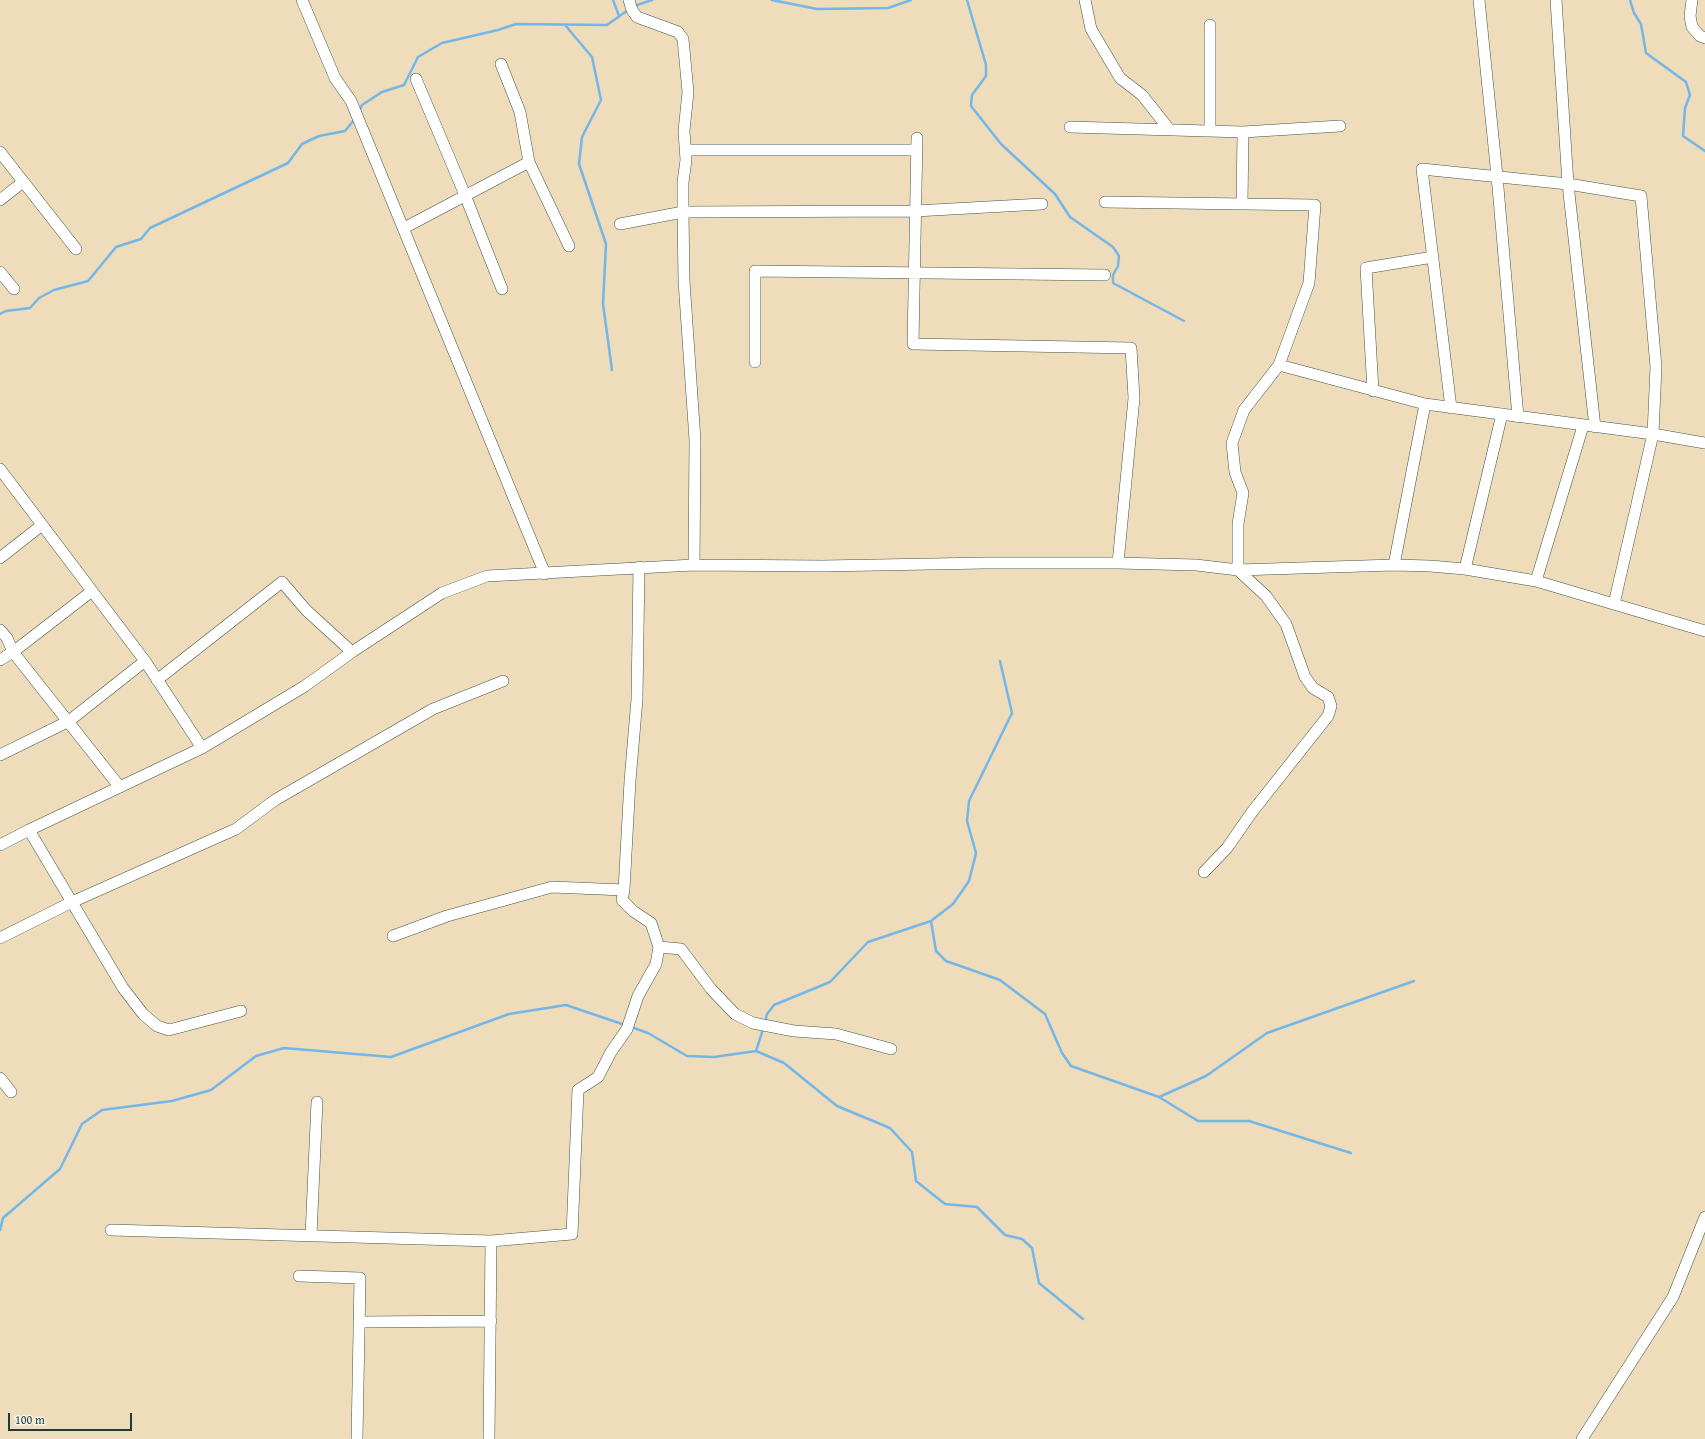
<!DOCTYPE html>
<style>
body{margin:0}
#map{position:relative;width:1705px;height:1439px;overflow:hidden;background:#efdcba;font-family:"Gentium Book Plus",serif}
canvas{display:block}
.scale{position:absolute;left:8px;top:1413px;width:124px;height:18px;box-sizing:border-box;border:2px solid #1f3d34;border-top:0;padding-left:5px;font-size:12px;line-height:14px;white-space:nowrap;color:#1f3d34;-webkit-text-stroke:3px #f7f3e8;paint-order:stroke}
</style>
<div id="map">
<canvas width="1705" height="1439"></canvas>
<div class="scale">100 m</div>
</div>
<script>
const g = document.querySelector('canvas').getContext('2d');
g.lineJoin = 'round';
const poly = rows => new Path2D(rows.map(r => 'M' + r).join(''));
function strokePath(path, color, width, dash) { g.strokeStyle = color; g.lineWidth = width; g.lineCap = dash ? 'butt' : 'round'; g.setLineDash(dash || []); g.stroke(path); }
strokePath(poly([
 [613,0,619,16],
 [772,0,817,9,888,8,911,0],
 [967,0,986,65,986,76,972,95,971,106,1001,144,1055,194,1070,217,1113,247,1119,256,1118,266,1113,275,1113,283,1184,321],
 [1630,0,1634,13,1641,24,1646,53,1686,82,1690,95,1685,108,1683,136,1705,151],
 [634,6,652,0],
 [565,25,592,57,601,100,582,137,579,164,606,244,603,304,612,370],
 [359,112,362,105,382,92,404,85,418,57,442,43,498,30,516,24,607,25,628,10],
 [0,314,6,311,30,308,39,298,54,290,88,281,116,247,141,239,150,228,288,163,302,144,319,136,345,131,354,120],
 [931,921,936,951,946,961,1000,980,1045,1014,1062,1053,1071,1066,1159,1097,1198,1121,1249,1121,1351,1153],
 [765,1022,767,1014,774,1005,830,982,868,942,931,921,953,904,969,881,976,853,967,821,969,801,1012,713,1000,661],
 [631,1027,648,1033,687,1056,714,1057,756,1051,784,1063,837,1106,890,1128,912,1152,916,1181,945,1204,977,1207,1005,1235,1022,1239,1032,1248,1039,1283,1083,1319],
 [756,1051,763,1029],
 [1159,1097,1206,1076,1267,1033,1414,981],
 [0,1230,3,1218,60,1169,82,1124,102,1110,172,1101,211,1090,256,1056,284,1048,391,1057,509,1014,566,1005,625,1025]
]), '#73b7e9', 2.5);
const minor = poly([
 [302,0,335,78,351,101,545,574],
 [629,0,632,10,637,17,678,32,683,39,688,92,684,131,686,160,683,182,683,212,684,281,695,440,694,565],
 [1085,0,1091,29,1120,78,1142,95,1169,129],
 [1479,0,1497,176,1518,417],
 [1556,0,1568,184,1595,427],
 [1692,0,1690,16,1692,27,1700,36,1705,38],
 [1210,25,1210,131],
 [501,64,520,112,529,162,569,246],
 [416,79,465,195,502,289],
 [1070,127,1243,132,1340,126],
 [917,138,913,344,1131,348,1134,398,1118,563],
 [685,150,916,150],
 [0,152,76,249],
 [0,200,23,182],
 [1105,202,1315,205,1309,283,1279,365,1244,410,1232,443,1235,472,1243,493,1238,524,1238,570,1266,596,1286,624,1305,677,1313,688,1328,697,1331,706,1328,716,1252,812,1227,848,1204,872],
 [1242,204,1243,132],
 [620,224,683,212,915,211,1042,204],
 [404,228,529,162],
 [0,272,14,289],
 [755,362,755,271,1105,275],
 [1279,365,1425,404,1653,434,1705,443],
 [1373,391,1366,268,1433,257],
 [1451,408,1422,169,1568,184,1641,196,1656,367,1653,434,1614,604],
 [0,469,145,661,202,748],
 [0,558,42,525],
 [1394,565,1425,404],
 [1465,569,1502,414],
 [1536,581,1583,426],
 [0,630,7,638,13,652,119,786],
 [0,660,13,652,92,591],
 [157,680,282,582,306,610,352,652],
 [0,755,69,721,145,661],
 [29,830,123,988,143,1014,157,1026,169,1030,241,1011],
 [0,845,29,830,202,748,305,686,352,652,442,593,487,576,694,565,823,566,985,563,1118,563,1196,565,1238,570,1394,565,1430,566,1465,569,1536,581,1705,631],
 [624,890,622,900,633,911,651,923,659,947,681,949,711,989,735,1014,753,1023,794,1031,836,1034,891,1049],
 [393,936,447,916,552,887,624,890,630,781,637,699,639,567],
 [0,938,72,902,236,829,275,800,433,709,503,681],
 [0,1078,11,1092],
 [111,1230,491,1241,572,1234,578,1090,598,1077,611,1052,627,1029,638,996,656,964,659,947],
 [311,1235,317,1102],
 [299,1276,360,1278,357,1439],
 [359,1322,491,1321],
 [489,1439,491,1241],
 [1582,1439,1673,1297,1705,1217]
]);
strokePath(minor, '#3e5548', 12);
strokePath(minor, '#fff', 11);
</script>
